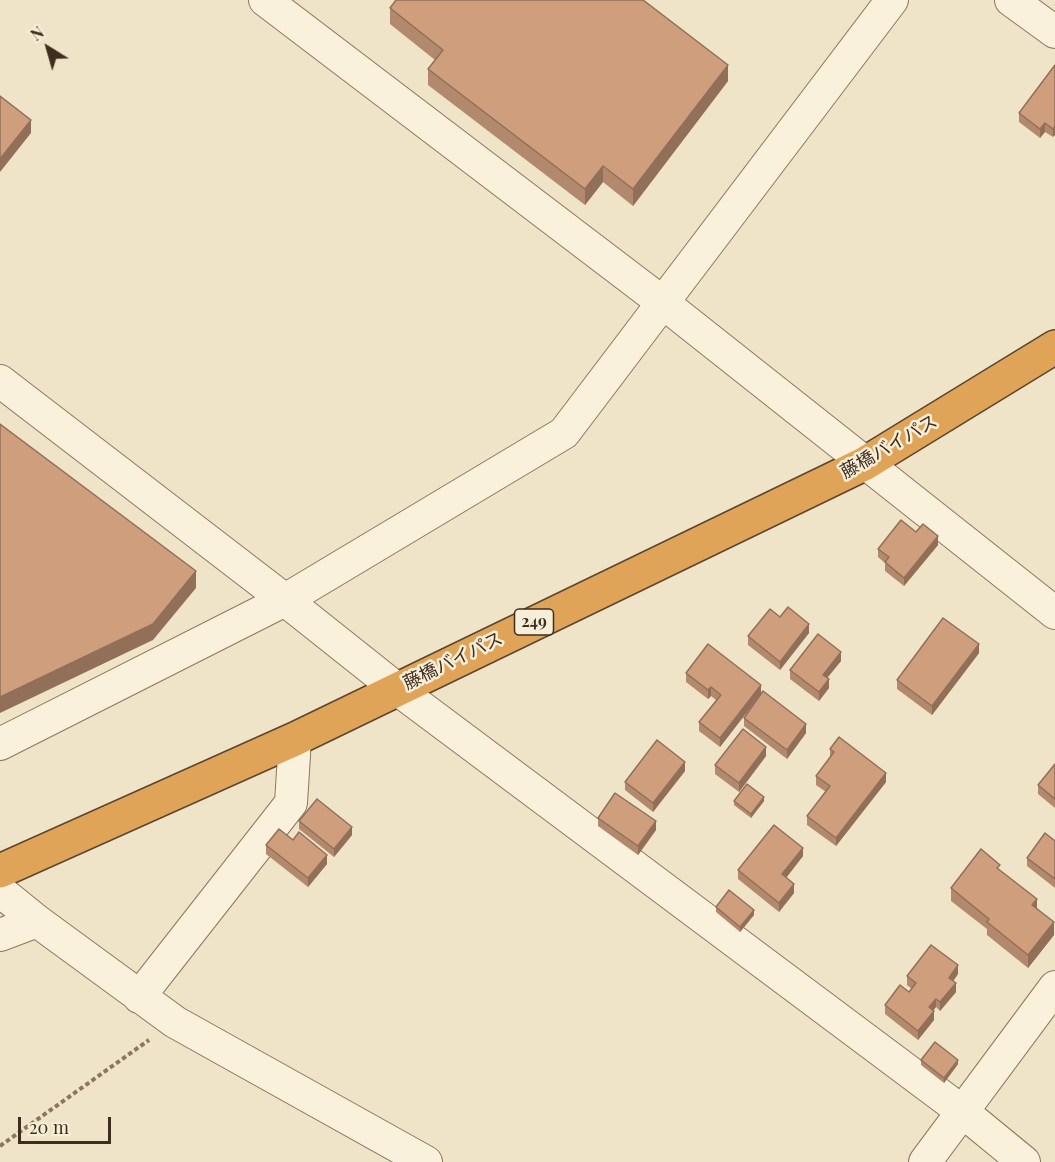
<!DOCTYPE html>
<meta charset="utf-8">
<style>
body{margin:0}
#map{position:relative;width:1055px;height:1162px;overflow:hidden;background:#f0e4c8;font-family:"Playfair Display",serif}
canvas{display:block}
.north{position:absolute;left:18px;top:18px;width:60px;height:60px;-webkit-text-stroke:4px #f7eed8;paint-order:stroke;rotate:323deg;font-size:16px;font-weight:700;line-height:24px;text-align:center;color:#3d2e20}
.north::after{content:'';display:block;margin:auto;width:21px;height:27px;background:#3d2e20;clip-path:polygon(50% 0,100% 100%,50% 72%,0 100%)}
.scale{position:absolute;left:18px;top:1117px;width:93px;height:27px;box-sizing:border-box;border:3px solid #3d2e20;border-top:0;padding-left:8px;font-size:18px;line-height:21px;white-space:nowrap;color:#3d2e20;-webkit-text-stroke:4px #f7eed8;paint-order:stroke}
</style>
<div id="map">
<canvas width="1055" height="1162"></canvas>
<div class="north">N</div>
<div class="scale">20 m</div>
</div>
<script>
const g = document.querySelector('canvas').getContext('2d');
g.lineJoin = 'round';
const poly = rows => new Path2D(rows.map(r => 'M' + r).join(''));
function strokePath(path, color, width, dash) { g.strokeStyle = color; g.lineWidth = width; g.lineCap = dash ? 'butt' : 'round'; g.setLineDash(dash || []); g.stroke(path); }
function paint(path, color) { g.fillStyle = color; g.fill(path, 'evenodd'); }
function write(font, color, halo, rows, align = 'center') {
  g.font = font + ' "Playfair Display","Noto Sans JP",serif'; g.lineWidth = 5; g.setLineDash([]); g.textBaseline = 'middle'; g.strokeStyle = halo; g.fillStyle = color; for (const [text, x, y, turn = 0] of rows) {
    g.save(); g.translate(x, y); g.rotate((+turn || 0) * Math.PI / 180); g.textAlign = isNaN(turn) ? turn : align; if (halo) g.strokeText(text, 0, 0); g.fillText(text, 0, 0); g.restore();
  }
}
const minor = poly([
 [265,0,662,302,1055,613],
 [1011,0,1055,32],
 [0,381,285,600,397,689,963,1112,1024,1162],
 [0,744,285,600,564,433,892,0],
 [0,891,37,921,175,1022,426,1162],
 [0,935,37,921],
 [139,997,291,803,295,739],
 [925,1162,1055,987]
]);
const highway = poly([
 [0,871,295,739,864,464,1055,347]
]);
strokePath(minor, '#8d765c', 34);
strokePath(highway, '#5b4430', 36);
strokePath(poly([
 [0,1146,149,1040]
]), '#8d765c', 4, [4.5, 3]);
strokePath(minor, '#faf1dc', 32);
strokePath(highway, '#e0a458', 33);
paint(poly([
 [390,8,728,81,633,206,603,182,585,205,428,85,428,69,435,60,390,24],
 [1055,65,1053,137,1045,132,1040,138,1019,122,1019,113],
 [916,532,938,545,904,586,885,571,885,563,878,557,878,549],
 [780,617,809,633,780,670,748,645,748,636],
 [979,653,932,715,897,689,897,680],
 [841,661,827,678,829,688,819,701,790,679,790,670],
 [686,673,761,694,720,747,699,731,699,722,716,700,711,696,708,699,686,682],
 [744,718,806,733,787,759,744,726],
 [830,749,886,782,836,846,807,825,807,816,826,792,816,785,816,776,830,758],
 [766,756,739,792,715,774,715,765],
 [1055,764,1055,808,1038,794,1038,785],
 [685,771,653,812,625,790,625,782],
 [734,801,764,801,751,818,734,805],
 [598,818,656,830,638,855,598,826],
 [299,821,352,835,334,857,299,829],
 [293,840,327,864,308,887,266,854,266,845],
 [1055,841,1055,888,1027,866,1027,858],
 [803,856,786,878,794,893,779,912,738,879,738,870],
 [1000,870,1037,908,1054,935,1028,968,987,935,987,929,951,901,951,888],
 [716,907,754,915,740,932,716,912],
 [958,974,953,981,956,992,940,1011,936,1007,933,1010,934,1020,918,1040,885,1014,885,1005,909,992,912,989,907,985,907,976],
 [921,1060,958,1064,944,1083,921,1065]
]), '#b2896c');
paint(poly([
 [728,65,728,81,633,206,633,189],
 [31,120,31,133,0,172,0,159],
 [1045,123,1045,132,1040,138,1040,129],
 [1055,126,1055,135,1053,137,1053,129],
 [603,166,603,182,585,205,585,189],
 [938,536,938,545,904,586,904,578],
 [196,571,196,588,153,640,0,713,0,697],
 [809,624,809,633,780,670,780,662],
 [979,644,979,653,932,715,932,706],
 [841,652,841,661,823,683,823,675],
 [829,679,829,688,819,701,819,692],
 [761,685,761,694,720,747,720,738],
 [711,687,711,696,708,699,708,690],
 [806,724,806,733,787,759,787,750],
 [766,747,766,756,739,792,739,783],
 [685,762,685,771,653,812,653,803],
 [886,773,886,782,836,846,836,838],
 [764,797,764,801,751,818,751,814],
 [656,821,656,830,638,855,638,846],
 [352,827,352,835,334,857,334,849],
 [803,848,803,856,782,883,782,874],
 [327,855,327,864,308,887,308,878],
 [794,884,794,893,779,912,779,903],
 [1037,899,1037,912,1032,905],
 [754,910,754,915,740,932,740,927],
 [1054,922,1054,935,1028,968,1028,955],
 [958,965,958,974,949,987,949,978],
 [956,983,956,992,940,1011,940,1002],
 [936,999,936,1007,929,1016,929,1007],
 [934,1011,934,1020,918,1040,918,1031],
 [958,1060,958,1064,944,1083,944,1078]
]), '#916f58');
const building = poly([
 [396,0,643,0,728,65,633,189,603,166,585,189,428,69,443,50,390,8,396,0],
 [1055,65,1055,126,1053,129,1045,123,1040,129,1019,113,1055,65],
 [0,96,31,120,0,159,0,96],
 [0,424,196,571,153,624,0,697,0,424],
 [901,520,916,532,923,524,938,536,904,578,885,562,889,557,878,549,901,520],
 [788,607,809,624,780,662,748,636,770,609,780,617,788,607],
 [943,618,979,644,932,706,897,680,943,618],
 [818,634,841,652,823,675,829,679,819,692,790,670,818,634],
 [708,644,761,685,720,738,699,722,721,695,711,687,708,690,686,673,708,644],
 [763,691,806,724,787,750,744,718,763,691],
 [743,729,766,747,739,783,715,765,743,729],
 [839,737,886,773,836,838,807,816,830,786,816,776,834,752,830,749,839,737],
 [657,740,685,762,653,803,625,782,657,740],
 [1055,764,1055,799,1038,785,1055,764],
 [747,784,764,797,751,814,734,801,747,784],
 [615,793,656,821,638,846,598,818,615,793],
 [317,799,352,827,334,849,299,821,317,799],
 [774,825,803,848,782,874,794,884,779,903,738,870,774,825],
 [279,829,293,840,299,832,327,855,308,878,266,845,279,829],
 [1045,833,1055,841,1055,879,1027,858,1045,833],
 [981,849,1000,865,997,868,1037,899,1032,905,1054,922,1028,955,987,922,989,919,951,888,981,849],
 [729,890,754,910,740,927,716,907,729,890],
 [931,945,958,965,949,978,956,983,940,1002,936,999,929,1007,934,1011,918,1031,885,1005,900,985,909,992,916,983,907,976,931,945],
 [935,1042,958,1060,944,1078,921,1060,935,1042]
]);
paint(building, '#cf9f7d');
strokePath(building, '#916f58', 1.5);
for (const [x, y, w] of [
 [534,622,39]
]) { const box = new Path2D(); box.roundRect(x - w / 2, y - 13, w, 26, 4.5); g.fillStyle = '#f7eed8'; g.fill(box); strokePath(box, '#3d2e20', 1.5); }
write('bold 16px', '#3d2e20', null, [
 ["249",534,622]
]);
write('18px', '#3d2e20', '#f7eed8', [
 ["藤橋バイパス",889,447,-30],
 ["藤橋バイパス",453,661,-26]
]);
</script>
